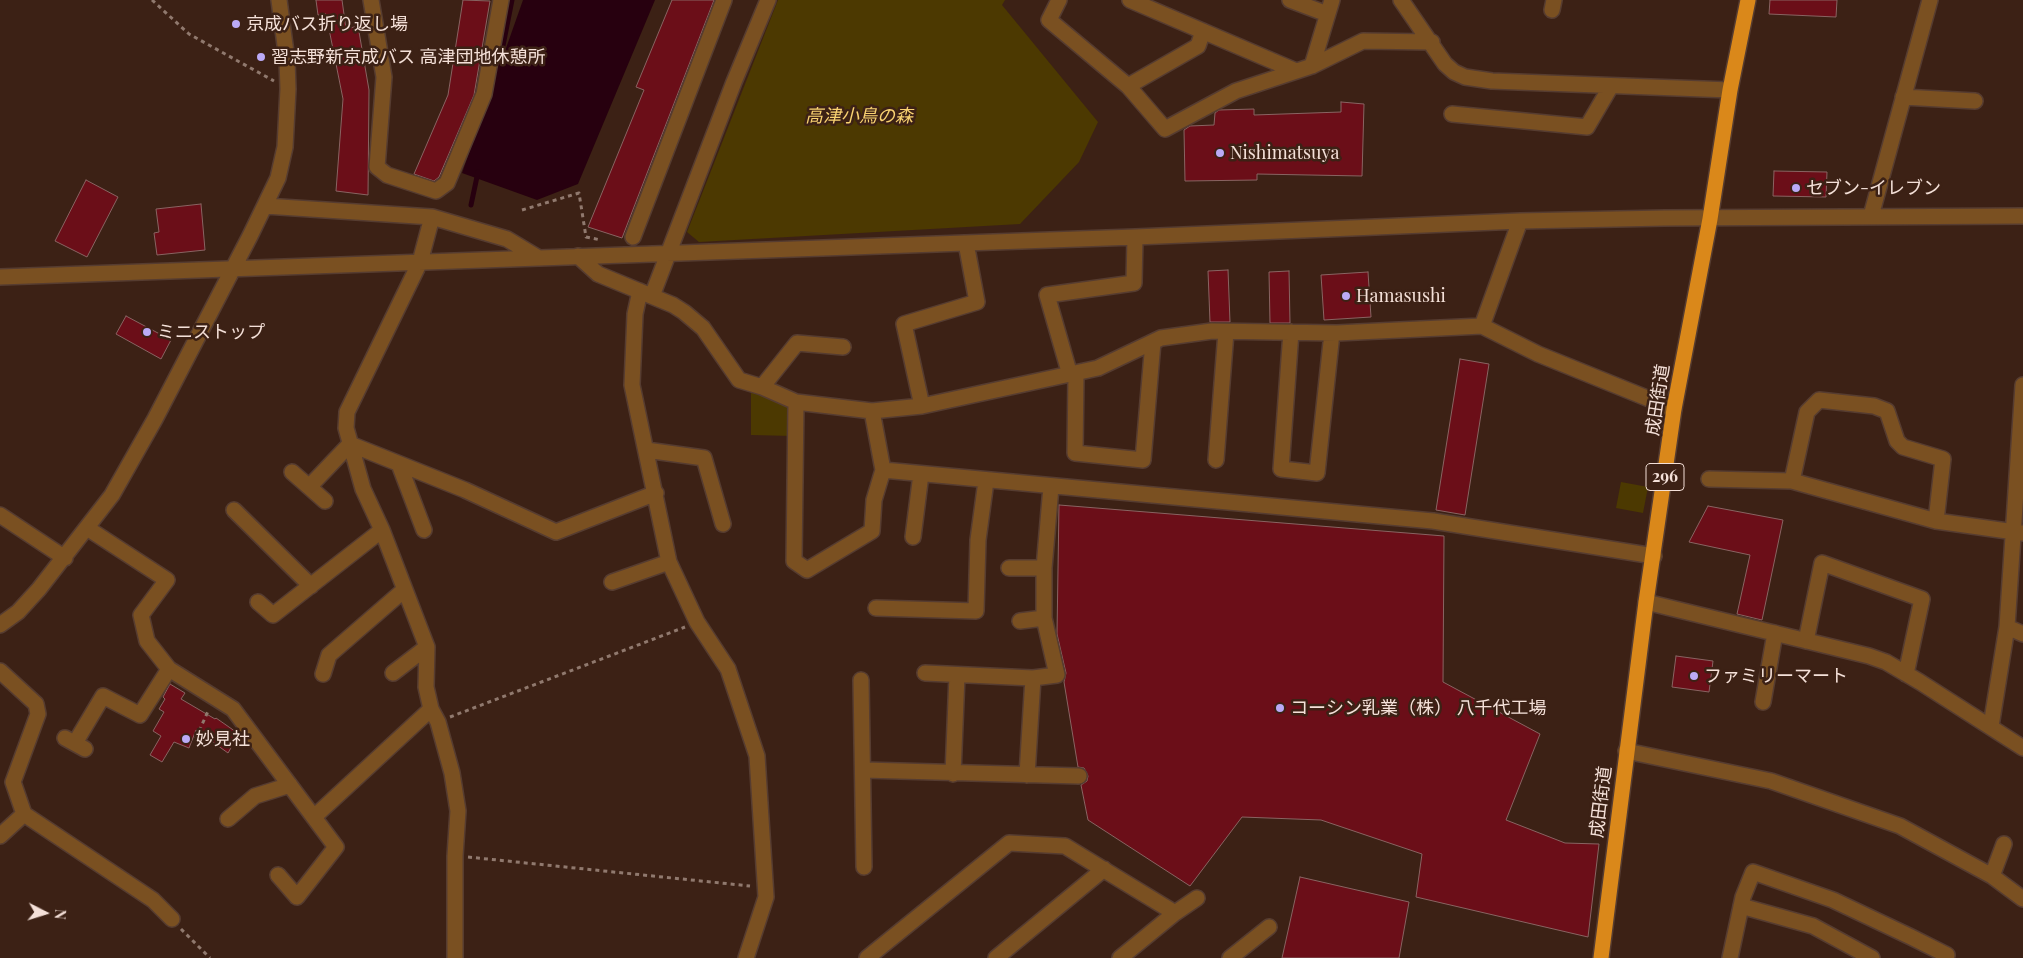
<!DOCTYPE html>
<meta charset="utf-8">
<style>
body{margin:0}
#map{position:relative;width:2023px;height:958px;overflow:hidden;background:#3c2115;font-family:"Playfair Display",serif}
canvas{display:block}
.north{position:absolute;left:20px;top:888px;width:50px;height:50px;-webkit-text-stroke:4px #3c2115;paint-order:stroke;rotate:95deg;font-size:14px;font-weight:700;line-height:20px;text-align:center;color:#f4e0d8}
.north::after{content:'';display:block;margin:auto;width:18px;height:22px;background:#f4e0d8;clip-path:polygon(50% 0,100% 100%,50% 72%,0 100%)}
</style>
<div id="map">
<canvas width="2023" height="958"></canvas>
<div class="north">N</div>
</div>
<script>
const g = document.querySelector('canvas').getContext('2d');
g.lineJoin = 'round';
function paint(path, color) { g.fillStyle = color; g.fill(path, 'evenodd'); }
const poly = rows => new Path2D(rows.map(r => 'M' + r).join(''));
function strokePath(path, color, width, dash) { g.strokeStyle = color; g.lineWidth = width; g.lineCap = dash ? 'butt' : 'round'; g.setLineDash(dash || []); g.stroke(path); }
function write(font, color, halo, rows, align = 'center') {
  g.font = font + ' "Playfair Display","Noto Sans JP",serif'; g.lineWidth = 5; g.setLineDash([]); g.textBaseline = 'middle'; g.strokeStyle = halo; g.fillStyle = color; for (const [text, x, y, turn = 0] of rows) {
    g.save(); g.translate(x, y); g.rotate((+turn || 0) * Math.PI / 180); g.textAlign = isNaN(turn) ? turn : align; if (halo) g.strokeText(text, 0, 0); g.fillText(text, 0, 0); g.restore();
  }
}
paint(poly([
 [778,0,1005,0,1002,5,1098,122,1079,162,1020,224,699,242,687,232],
 [751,390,794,404,793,436,751,435],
 [1621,482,1648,487,1643,513,1616,508]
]), '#4c3901');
paint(poly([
 [523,0,655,0,578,184,537,200,462,173]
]), '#27000f');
strokePath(poly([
 [497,76,512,0],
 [471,205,478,172]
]), '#27000f', 5);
const building = poly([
 [316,0,342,0,346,29,358,26,369,90,368,195,336,191,343,99,326,14,318,15,316,0],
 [463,0,490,1,474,95,439,177,434,181,414,174,448,95,463,0],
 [672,0,714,0,622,238,588,227,644,90,636,87,672,0],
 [1770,0,1837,0,1836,17,1769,14,1770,0],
 [1341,102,1364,104,1362,176,1257,174,1257,180,1185,181,1184,130,1190,126,1214,125,1215,113,1219,110,1254,109,1254,115,1341,112,1341,102],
 [1774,171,1827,172,1826,197,1773,196,1774,171],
 [86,180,118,197,87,257,55,241,86,180],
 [201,204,205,250,157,255,154,233,159,232,156,209,201,204],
 [1228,270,1230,322,1210,322,1208,271,1228,270],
 [1289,271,1290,323,1270,323,1269,272,1289,271],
 [1368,272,1371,317,1324,320,1321,275,1368,272],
 [126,316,171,340,161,359,116,334,126,316],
 [1460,359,1489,364,1465,515,1436,510,1460,359],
 [1059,505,1444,536,1443,682,1540,734,1506,820,1565,843,1599,844,1588,937,1416,897,1422,854,1321,820,1242,817,1190,886,1088,820,1081,785,1087,781,1088,776,1084,768,1078,767,1064,682,1066,673,1057,634,1059,505],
 [1708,506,1783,520,1762,620,1737,614,1750,555,1689,542,1708,506],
 [1676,656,1713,661,1709,692,1672,687,1676,656],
 [170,684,185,693,181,699,215,719,216,718,239,734,228,753,196,730,189,748,174,742,162,762,150,755,161,736,153,731,164,712,159,709,165,699,163,697,170,684],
 [1300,877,1409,902,1399,958,1282,958,1300,877]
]);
paint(building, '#6b0e18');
strokePath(building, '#896462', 1);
const minor = poly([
 [371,0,384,77,377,167,387,175,436,191,447,183,484,94,501,0],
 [1059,0,1049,20,1128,86,1165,129,1236,91,1312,66,1363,41,1432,42],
 [1130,0,1296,71],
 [1290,0,1327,14],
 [1401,0,1445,64,1454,72,1465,77,1492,81,1730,90],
 [1552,10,1554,0],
 [1312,66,1332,0],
 [1128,86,1198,46,1203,31],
 [1903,97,1975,101],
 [1452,114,1587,127,1611,86],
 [265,206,432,217,507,239,537,257],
 [1871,216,1930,0],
 [432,217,420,262,347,412,346,428,363,489,382,530,427,647,426,687,431,709,438,722,452,773,458,811,455,856,455,958],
 [633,237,724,0],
 [578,256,598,274,673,305,684,312,703,328,739,380,762,387,796,402,872,411,922,406,1098,368,1161,338,1212,331,1337,333,1482,326,1538,354,1674,409],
 [0,277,1135,237,1520,221,1665,218,2023,216],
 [640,291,635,314,632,385,669,562,697,622,728,669,757,756,766,897,746,958],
 [652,296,734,82,768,0],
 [1482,326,1520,221],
 [1291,332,1281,469,1317,473,1332,333],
 [1076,373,1075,453,1143,460,1153,342],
 [1070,375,1047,295,1134,283,1135,237],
 [762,387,797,343,843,347],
 [796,402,794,561,807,570,872,531,874,500,883,470,872,411],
 [922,406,904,324,977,302,966,243],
 [646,450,704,458,723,524],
 [1216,460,1226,332],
 [399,464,424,530],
 [883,470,1433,521,1654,556],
 [292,472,325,501],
 [1709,479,1792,481,1936,521,2022,533],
 [1792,481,1807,412,1819,400,1874,406,1887,411,1897,441,1903,447,1943,459,1936,521],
 [309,487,350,444,465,490,556,532,656,493],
 [234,510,311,586],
 [0,515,65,558],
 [87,528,167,580,141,615,147,641,169,669,233,709,336,847,297,897,278,875],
 [913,537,921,474],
 [1009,568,1044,568],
 [612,582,669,562],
 [258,602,273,615,382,530],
 [1646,602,1869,656,1886,662,1920,682,2023,748],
 [876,608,976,611,978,540,986,481],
 [1020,621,1044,618],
 [0,625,18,612,39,589,112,495,155,419,250,236,278,178,285,147,288,89,287,60,279,0],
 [2007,627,2023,634],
 [1806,641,1822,563,1922,599,1906,674],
 [0,671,36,704,38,714,13,782,24,814,153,900,172,919],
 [393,673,427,647],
 [925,673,1033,678,1057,675,1044,618,1044,568,1051,487],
 [323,674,329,655,404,590],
 [861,680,864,867],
 [1763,702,1775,633],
 [1991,726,2007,627,2023,385],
 [65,738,85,749],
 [75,743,103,696,140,715,169,669],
 [1626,751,1771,781,1900,826,1992,876],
 [864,770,1079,776],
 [953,774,957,675],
 [1027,775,1033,678],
 [314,817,431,709],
 [228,819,255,796,290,785],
 [0,836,24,814],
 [2004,844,1992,876,2023,899],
 [1741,906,1813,926,1872,958],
 [867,958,1009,843,1065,846,1175,913],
 [996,958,1104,869],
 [1120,958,1175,913,1197,898],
 [1230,958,1269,927],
 [1730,958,1743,897,1753,872,1833,900,1911,937,1947,955,1946,958]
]);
const highway = poly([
 [1601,958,1646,602,1674,409,1710,219,1730,90,1748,0]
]);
strokePath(minor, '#563c30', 18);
strokePath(highway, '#563c30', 18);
strokePath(poly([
 [152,0,189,34,274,81],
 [522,210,579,193,586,237,601,240],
 [450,717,685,627],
 [196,738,209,709],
 [468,857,750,886],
 [181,929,210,958]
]), '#90796e', 3, [4, 4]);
strokePath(minor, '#7a5021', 15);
strokePath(highway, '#da881a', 15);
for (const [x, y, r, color] of [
 [236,24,5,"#bbaaf6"],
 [261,57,5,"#bbaaf6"],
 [1220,153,5,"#bbaaf6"],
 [1796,188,5,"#bbaaf6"],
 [1346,296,5,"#bbaaf6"],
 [147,332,5,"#bbaaf6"],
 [1694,676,5,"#bbaaf6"],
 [1280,708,5,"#bbaaf6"],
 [186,739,5,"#bbaaf6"]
]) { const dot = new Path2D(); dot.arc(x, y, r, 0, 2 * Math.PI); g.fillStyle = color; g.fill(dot); strokePath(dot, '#3c2115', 2); }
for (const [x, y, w] of [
 [1665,477,38]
]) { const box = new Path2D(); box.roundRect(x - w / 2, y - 13.5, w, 27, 4); g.fillStyle = '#3c2115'; g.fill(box); strokePath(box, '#f4e0d8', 1); }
write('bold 16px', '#f4e0d8', null, [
 ["296",1665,477]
]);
write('18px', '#f4e0d8', '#3c2115', [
 ["京成バス折り返し場",246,24],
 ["習志野新京成バス 高津団地休憩所",271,57],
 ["Nishimatsuya",1230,153],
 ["セブン-イレブン",1806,188],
 ["Hamasushi",1356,296],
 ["ミニストップ",157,332],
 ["ファミリーマート",1704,676],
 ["コーシン乳業（株） 八千代工場",1290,708],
 ["妙見社",196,739]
], 'left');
write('italic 18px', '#f9d271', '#3c2115', [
 ["高津小鳥の森",859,116]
]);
write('18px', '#f4e0d8', '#3c2115', [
 ["成田街道",1658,400,-81],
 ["成田街道",1601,802,-83]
]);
</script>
